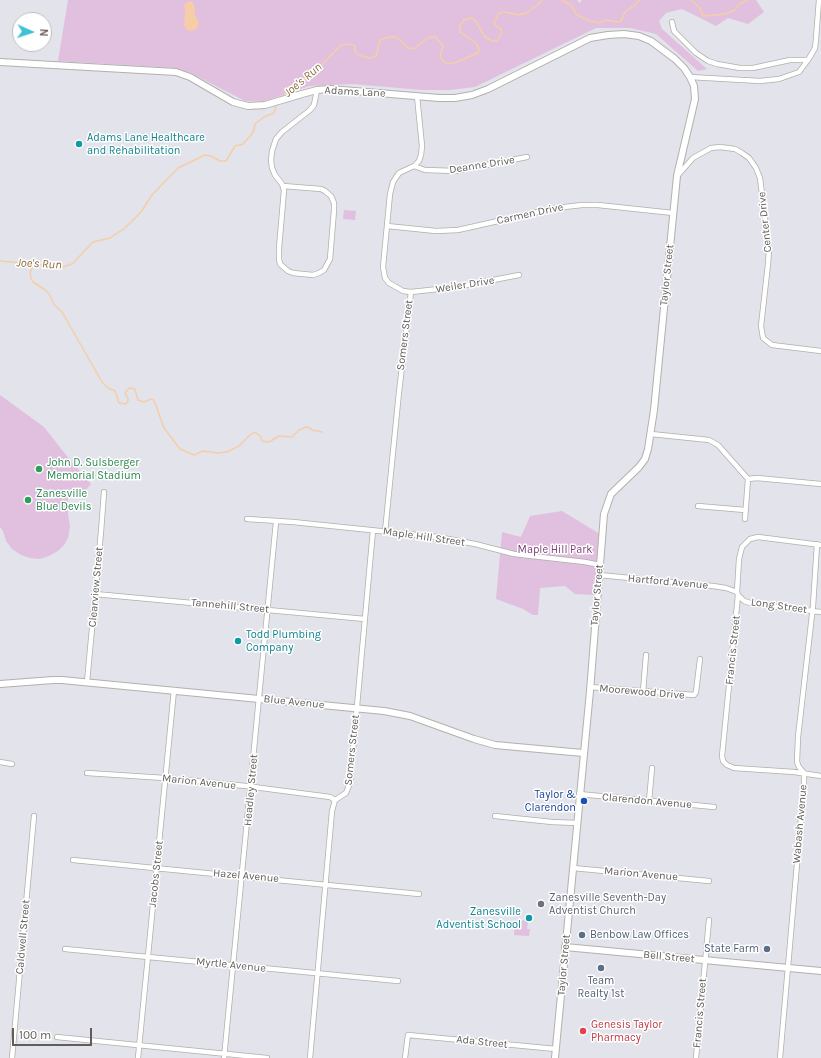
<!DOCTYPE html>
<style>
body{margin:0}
#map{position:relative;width:821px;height:1058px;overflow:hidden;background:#e2e3eb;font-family:Karla,sans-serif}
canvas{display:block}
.north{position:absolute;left:12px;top:12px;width:40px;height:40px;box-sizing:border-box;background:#fff;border:1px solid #c0bfbd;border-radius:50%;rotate:93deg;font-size:11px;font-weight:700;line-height:16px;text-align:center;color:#615e5a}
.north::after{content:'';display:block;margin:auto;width:14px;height:18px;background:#3ec0d5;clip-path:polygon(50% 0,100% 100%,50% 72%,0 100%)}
.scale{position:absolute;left:12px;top:1028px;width:80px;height:18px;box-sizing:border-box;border:2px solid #615e5a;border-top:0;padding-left:5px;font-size:12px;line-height:14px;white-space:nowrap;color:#615e5a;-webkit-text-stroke:3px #fff;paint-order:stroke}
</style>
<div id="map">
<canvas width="821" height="1058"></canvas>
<div class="north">N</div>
<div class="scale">100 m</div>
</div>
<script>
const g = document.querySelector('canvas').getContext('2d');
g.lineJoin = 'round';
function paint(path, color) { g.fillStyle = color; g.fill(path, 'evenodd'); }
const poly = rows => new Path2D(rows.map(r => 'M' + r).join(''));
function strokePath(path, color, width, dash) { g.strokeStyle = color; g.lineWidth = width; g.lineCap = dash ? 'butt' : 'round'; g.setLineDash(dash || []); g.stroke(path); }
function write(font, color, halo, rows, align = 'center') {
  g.font = font + ' Karla,sans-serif'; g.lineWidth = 3; g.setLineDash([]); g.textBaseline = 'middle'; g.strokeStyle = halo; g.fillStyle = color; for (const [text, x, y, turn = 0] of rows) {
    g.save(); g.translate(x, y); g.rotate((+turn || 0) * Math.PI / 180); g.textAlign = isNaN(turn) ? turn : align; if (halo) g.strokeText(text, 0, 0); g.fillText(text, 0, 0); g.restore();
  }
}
paint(poly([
 [68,0,577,0,580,3,582,0,756,0,764,12,748,24,728,18,716,26,682,9,666,13,659,21,662,29,707,69,698,71,656,34,630,28,596,28,475,87,450,90,422,90,352,84,309,86,265,101,245,101,191,73,176,68,58,61],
 [344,210,356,211,355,220,343,219],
 [0,395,44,427,66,455,91,484,85,491,68,497,68,515,70,526,68,538,64,545,58,551,49,556,40,559,30,558,21,555,12,549,6,541,3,531,0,527],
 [562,511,600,534,594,595,575,594,565,586,540,588,538,615,533,615,523,609,496,599,502,532,521,537,530,516],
 [520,920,528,921,527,929,530,929,529,936,514,935,514,927,518,927]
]), '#e0c0de');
paint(poly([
 [190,1,194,4,195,15,199,23,197,29,191,31,187,30,184,25,185,14,184,5,187,2]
]), '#f5cea8');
strokePath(poly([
 [561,0,571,5,577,15,591,21,599,23,606,20,617,22,621,21,625,12,636,4,639,0],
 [691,0,700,8,703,16,725,14,735,10,739,4,748,0],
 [281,97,294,86,313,74,341,45,348,44,355,46,355,52,361,56,370,58,376,56,380,40,388,37,396,37,408,48,414,49,429,37,436,37,443,46,440,55,441,59,447,64,454,63,478,53,479,49,477,44,460,32,460,26,464,20,470,18,475,20,485,37,492,41,497,41,502,32,501,29,496,26,494,22,499,13,505,12,519,15,526,13,539,4,542,0],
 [0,261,62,267,72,264,93,242,110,238,125,228,141,212,152,195,178,168,205,155,211,156,220,161,226,161,235,146,243,144,251,135,254,130,255,124,264,117,274,113,277,104],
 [33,264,30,273,31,278,33,282,44,289,49,294,55,306,62,312,102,382,108,388,115,391,119,403,126,404,128,401,128,398,125,393,129,388,135,389,138,400,144,402,151,399,154,400,164,428,180,449,194,455,203,451,218,453,227,452,239,446,250,435,253,433,256,433,260,436,262,441,269,442,279,436,292,437,299,430,306,427,310,428,312,430,322,432]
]), '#f5cea8', 1.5);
const street = poly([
 [672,22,674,31,696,53,708,61,717,64,740,68,753,68,790,60,808,60],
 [690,77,760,81,779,79,799,72,808,60,815,48,816,39,819,0],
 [414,166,425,170,456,171,527,157],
 [678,175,693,158,711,148,720,147,735,149,742,153,749,158,756,168,760,178,769,250,768,264,761,326,763,338,772,345,821,351],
 [283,186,321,189,325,191,331,196,334,203,334,210,330,259,324,270,319,273,313,275,293,273,288,271,280,264,279,259,279,248,284,190,282,184,275,175,272,168,271,160,272,151,276,139,282,132,310,110,314,105,317,90],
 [387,226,436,231,458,230,556,208,582,205,598,205,673,213],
 [411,292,457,287,519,275],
 [651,434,709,440,718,445,748,479,757,478,821,484],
 [698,506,745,510],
 [247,519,293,522,438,537,475,544,514,554,585,562,600,565],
 [745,519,748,479],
 [385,532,399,392,411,292,403,291,389,283,385,278,383,267,390,194,393,182,399,173,414,166,419,161,421,155,422,146,417,96],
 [821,545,758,537,750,539,742,547,739,559,737,592,738,595,722,756,723,761,727,765,734,768,794,772,821,776],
 [599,575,713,586,726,588,737,592],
 [95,594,365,619],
 [738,595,744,601,753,604,821,612],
 [87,682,101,532,104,492],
 [590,687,694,695,696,692,700,659],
 [643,692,646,655],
 [0,762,12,764],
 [87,773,165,778,246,786,330,797,335,800],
 [579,794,714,807],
 [649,801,652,768],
 [495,816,552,822,577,823],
 [73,860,419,894],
 [573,868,709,881],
 [65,949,398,981],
 [57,1037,267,1058],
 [12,1058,34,816],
 [138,1058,174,690],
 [224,1058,276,522],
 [310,1058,332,811,335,800,346,793,350,783,373,530],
 [405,1058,408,1035,556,1049],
 [696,1058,709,920],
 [780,1058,804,784,804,773,799,767,797,762,798,737,813,606,817,544]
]);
const secondary = poly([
 [0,62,176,72,190,77,233,102,248,106,265,105,302,94,317,90,330,89,439,98,455,98,472,95,488,89,590,38,608,35,624,34,639,36,651,41,675,59,684,68,690,77,694,86,695,99,677,176,654,410,648,449,645,459,639,467,611,494,604,514,590,691,555,1058],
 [0,684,53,680,62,680,384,711,410,716,474,739,495,745,583,753],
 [565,947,821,971]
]);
strokePath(street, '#b1afab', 6);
strokePath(secondary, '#b3b1ac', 8);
strokePath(street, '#fff', 4.5);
strokePath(secondary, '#fff', 6);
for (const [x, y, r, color] of [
 [79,144,4,"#0f9aa8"],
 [39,469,4,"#2e9e5b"],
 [28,500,4,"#2e9e5b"],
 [238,641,4,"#0f9aa8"],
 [584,801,4,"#1a4fb4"],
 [541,904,4,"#6b7280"],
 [529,918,4,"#0f9aa8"],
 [582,935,4,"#5c6f8a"],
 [767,949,4,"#5c6f8a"],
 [601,968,4,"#5c6f8a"],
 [583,1031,4,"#e0444e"]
]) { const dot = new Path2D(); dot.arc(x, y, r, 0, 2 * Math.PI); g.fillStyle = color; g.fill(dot); strokePath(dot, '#fff', 1.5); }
write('11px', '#615e5a', '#fff', [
 ["Adams Lane",355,92,3],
 ["Deanne Drive",482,165,-9],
 ["Carmen Drive",530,214,-12],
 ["Center Drive",765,222,-96],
 ["Taylor Street",667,275,-84],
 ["Weiler Drive",465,285,-9],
 ["Somers Street",405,335,-83],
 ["Maple Hill Street",424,537,8],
 ["Hartford Avenue",668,582,5],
 ["Clearview Street",96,587,-85],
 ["Taylor Street",597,595,-85],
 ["Tannehill Street",230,606,5],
 ["Long Street",779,606,8],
 ["Francis Street",733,650,-84],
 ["Moorewood Drive",642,692,5],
 ["Blue Avenue",294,702,6],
 ["Somers Street",352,750,-84],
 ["Marion Avenue",199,782,6],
 ["Headley Street",251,790,-85],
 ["Clarendon Avenue",647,801,5],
 ["Wabash Avenue",800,824,-85],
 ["Jacobs Street",156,874,-84],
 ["Marion Avenue",641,874,5],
 ["Hazel Avenue",246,876,5],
 ["Caldwell Street",23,937,-85],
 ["Bell Street",669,957,5],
 ["Myrtle Avenue",231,965,6],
 ["Taylor Street",564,965,-85],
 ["Francis Street",700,1013,-85],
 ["Ada Street",482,1042,6]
]);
write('11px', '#0d838f', '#fff', [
 ["Adams Lane Healthcare",87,138],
 ["and Rehabilitation",87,151],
 ["Todd Plumbing",246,635],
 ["Company",246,648],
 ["Zanesville",521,912,"right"],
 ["Adventist School",521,925,"right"]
], 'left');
write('11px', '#27864d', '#fff', [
 ["John D. Sulsberger",47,463],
 ["Memorial Stadium",47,476],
 ["Zanesville",36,494],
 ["Blue Devils",36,507]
], 'left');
write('11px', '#7d3d76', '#fff', [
 ["Maple Hill Park",555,550]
]);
write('11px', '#164399', '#fff', [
 ["Taylor &",576,795],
 ["Clarendon",576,808]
], 'right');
write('11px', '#5b616d', '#fff', [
 ["Zanesville Seventh-Day",549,898],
 ["Adventist Church",549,911]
], 'left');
write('11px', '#4e5e75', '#fff', [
 ["Benbow Law Offices",590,935],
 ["State Farm",759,949,"right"],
 ["Team",601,981,"center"],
 ["Realty 1st",601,994,"center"]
], 'left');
write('11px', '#be3a42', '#fff', [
 ["Genesis Taylor",591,1025],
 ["Pharmacy",591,1038]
], 'left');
write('italic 12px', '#8b6b3f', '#fff', [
 ["Joe's Run",303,80,-40],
 ["Joe's Run",39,264,3]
]);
</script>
